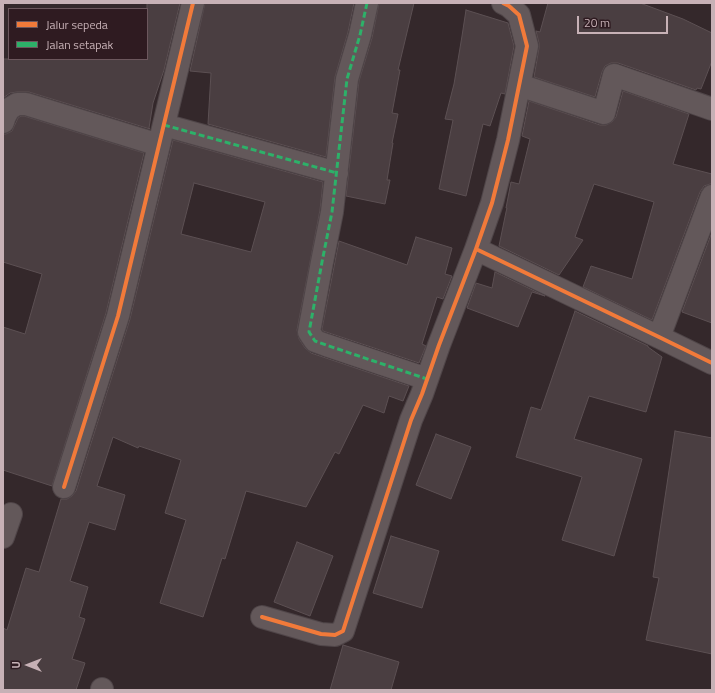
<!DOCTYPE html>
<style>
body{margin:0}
#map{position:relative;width:715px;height:693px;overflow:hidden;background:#34282b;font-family:"Titillium Web",sans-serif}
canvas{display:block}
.frame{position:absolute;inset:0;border:4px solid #c7b1b6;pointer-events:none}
.legend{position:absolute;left:8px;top:8px;width:140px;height:52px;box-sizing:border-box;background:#2f1b21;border:1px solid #6c575d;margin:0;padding:5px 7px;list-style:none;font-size:12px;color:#c7b1b6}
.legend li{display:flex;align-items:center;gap:8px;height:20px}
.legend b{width:20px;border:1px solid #6c575d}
.north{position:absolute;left:8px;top:645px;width:40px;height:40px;-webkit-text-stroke:3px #2f1b21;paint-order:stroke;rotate:270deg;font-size:11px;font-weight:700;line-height:16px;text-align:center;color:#c7b1b6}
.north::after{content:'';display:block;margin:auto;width:14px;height:18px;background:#c7b1b6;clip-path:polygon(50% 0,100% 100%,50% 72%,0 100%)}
.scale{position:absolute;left:577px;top:16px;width:91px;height:18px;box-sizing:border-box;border:2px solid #c7b1b6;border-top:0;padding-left:5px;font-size:12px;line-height:14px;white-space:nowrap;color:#c7b1b6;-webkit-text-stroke:3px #2f1b21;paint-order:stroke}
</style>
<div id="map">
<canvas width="715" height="693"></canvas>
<div class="frame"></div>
<ul class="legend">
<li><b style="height:5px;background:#f17a3a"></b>Jalur sepeda</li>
<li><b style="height:5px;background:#2db169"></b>Jalan setapak</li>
</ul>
<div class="north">U</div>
<div class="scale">20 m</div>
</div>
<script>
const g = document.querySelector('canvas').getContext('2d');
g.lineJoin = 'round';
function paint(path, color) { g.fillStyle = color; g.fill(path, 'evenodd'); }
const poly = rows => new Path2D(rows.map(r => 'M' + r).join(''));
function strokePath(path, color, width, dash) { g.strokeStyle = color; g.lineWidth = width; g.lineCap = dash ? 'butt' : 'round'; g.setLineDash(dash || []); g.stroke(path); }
const building = poly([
 [147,3,180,3,164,70,153,103,149,128,150,129,29,92,17,92,10,93,3,98,3,59,147,59,147,3],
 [205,3,354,3,348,32,335,77,326,157,208,124,211,73,190,71,205,3],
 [379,3,414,3,398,70,400,70,392,113,398,114,392,143,393,143,387,180,390,180,385,204,346,196,359,81,372,38,379,3],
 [548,3,640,3,683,19,712,33,712,61,701,89,697,88,696,90,618,63,611,63,605,66,602,72,595,97,534,77,539,48,539,43,536,31,540,32,548,3],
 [466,10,508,23,514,46,505,94,501,93,490,126,483,124,466,196,439,189,453,120,445,119,454,84,462,36,466,10],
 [623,91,689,114,673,164,712,174,712,184,710,184,704,186,700,192,652,320,583,287,591,266,632,279,654,202,594,184,575,237,583,240,559,275,499,246,506,212,507,208,506,208,511,182,519,184,530,139,522,136,529,101,600,125,606,125,612,122,616,117,623,91],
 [21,116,24,116,144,153,106,313,52,486,3,470,3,327,25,334,42,274,3,262,3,134,6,134,12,131,18,118,21,116],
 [173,140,323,182,320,210,297,330,299,339,305,348,311,353,409,386,403,401,389,396,384,413,363,405,339,454,335,452,306,507,246,491,225,559,222,558,203,617,160,603,186,520,165,513,181,460,139,446,138,448,113,437,97,486,125,495,115,530,89,522,70,581,88,587,79,617,85,619,72,659,85,663,76,690,3,690,3,628,7,630,26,568,39,572,61,499,67,499,72,496,76,491,130,319,173,140],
 [194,183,265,202,251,252,181,234,194,183],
 [712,232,712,323,682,312,712,232],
 [416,237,452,248,445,274,452,276,443,299,437,297,422,344,426,346,419,363,323,331,322,329,339,241,407,265,416,237],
 [495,272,545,296,532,292,518,327,467,308,476,283,492,288,495,272],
 [575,311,648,346,648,347,662,357,646,412,589,396,574,439,642,459,614,556,562,540,582,477,516,457,531,407,541,410,575,311],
 [675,431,712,438,712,654,646,640,659,578,653,577,675,431],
 [436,434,471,447,451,499,416,485,436,434],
 [391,536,439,551,422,608,373,593,391,536],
 [297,542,333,556,310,616,274,602,297,542],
 [343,645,399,662,391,690,330,690,343,645]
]);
paint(building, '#4a3e41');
strokePath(building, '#5c5053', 1);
const minor = poly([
 [367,3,360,35,347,79,332,212,322,262,309,332,315,341,326,345,427,379],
 [503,3,509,6,519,15,527,46,508,140,492,203,476,249,659,337,712,363],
 [519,85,604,113,614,75,712,109],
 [3,122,5,116,9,109,17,104,26,104,159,145],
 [164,125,337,173],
 [659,337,712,196],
 [64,487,118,316,193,3],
 [3,537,11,514],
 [262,617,321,634,335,635,343,631,411,420,422,394,439,345,476,249],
 [102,690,102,689]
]);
strokePath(minor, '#4f4548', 24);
strokePath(minor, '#63585a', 22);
strokePath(poly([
 [367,3,360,35,347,79,332,212,322,262,309,332,315,341,326,345,427,379],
 [164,125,337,173]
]), '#2db169', 3, [6, 3]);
strokePath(poly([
 [503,3,509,6,519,15,527,46,508,140,492,203,476,249,659,337,712,363],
 [64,487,118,316,193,3],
 [262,617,321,634,335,635,343,631,411,420,422,394,439,345,476,249]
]), '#f17a3a', 4);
</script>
